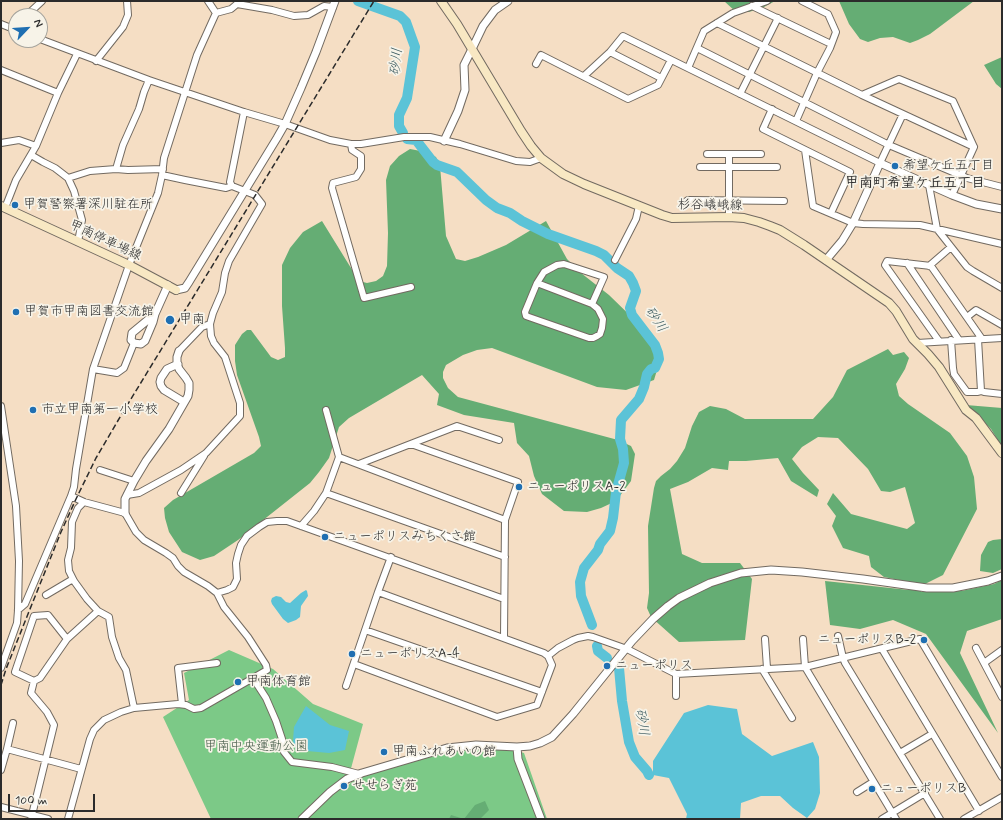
<!DOCTYPE html>
<meta charset="utf-8">
<style>
body{margin:0}
#map{position:relative;width:1003px;height:820px;overflow:hidden;background:#f5dec4;font-family:Mynerve,sans-serif}
canvas{display:block}
.frame{position:absolute;inset:0;border:2px solid #2b2b2b;pointer-events:none}
.north{position:absolute;left:8px;top:8px;width:40px;height:40px;box-sizing:border-box;background:#f7f3e8;border:1px solid #a5a39c;border-radius:50%;rotate:65deg;font-size:11px;font-weight:700;line-height:16px;text-align:center;color:#2b2b2b}
.north::after{content:'';display:block;margin:auto;width:14px;height:18px;background:#1f6fb2;clip-path:polygon(50% 0,100% 100%,50% 72%,0 100%)}
.scale{position:absolute;left:8px;top:794px;width:87px;height:18px;box-sizing:border-box;border:2px solid #2b2b2b;border-top:0;padding-left:5px;font-size:12px;line-height:14px;white-space:nowrap;color:#2b2b2b;-webkit-text-stroke:3px #f7f3e8;paint-order:stroke}
</style>
<div id="map">
<canvas width="1003" height="820"></canvas>
<div class="frame"></div>
<div class="north">N</div>
<div class="scale">100 m</div>
</div>
<script>
const g = document.querySelector('canvas').getContext('2d');
g.lineJoin = 'round';
function paint(path, color) { g.fillStyle = color; g.fill(path, 'evenodd'); }
const poly = rows => new Path2D(rows.map(r => 'M' + r).join(''));
function strokePath(path, color, width, dash) { g.strokeStyle = color; g.lineWidth = width; g.lineCap = dash ? 'butt' : 'round'; g.setLineDash(dash || []); g.stroke(path); }
function write(font, color, halo, rows, align = 'center') {
  g.font = font + ' Mynerve,"Klee One",sans-serif'; g.lineWidth = 3.5; g.setLineDash([]); g.textBaseline = 'middle'; g.strokeStyle = halo; g.fillStyle = color; for (const [text, x, y, turn = 0] of rows) {
    g.save(); g.translate(x, y); g.rotate((+turn || 0) * Math.PI / 180); g.textAlign = isNaN(turn) ? turn : align; if (halo) g.strokeText(text, 0, 0); g.fillText(text, 0, 0); g.restore();
  }
}
paint(poly([
 [229,650,273,669,313,704,363,724,346,787,356,778,446,751,479,748,511,749,524,753,547,819,211,819,163,717,189,700,184,673]
]), '#7cc987');
paint(poly([
 [724,1,775,1,764,7,749,12,736,12],
 [839,1,974,1,930,34,918,40,910,43,893,37,880,38,868,42,860,39,849,24],
 [1002,57,1002,89,996,84,984,65],
 [410,149,426,152,436,157,440,166,446,236,456,259,465,261,478,257,506,245,546,221,567,259,581,273,609,295,646,331,655,353,657,370,654,380,626,390,597,387,492,348,477,350,463,355,446,365,443,372,443,378,448,388,458,397,618,440,631,446,635,454,631,481,616,501,601,508,587,512,564,511,542,494,534,476,529,456,517,443,514,423,464,415,437,405,439,394,422,375,349,418,339,427,329,458,319,472,310,483,238,540,214,556,200,560,182,552,169,532,165,518,164,508,173,500,254,453,261,446,259,437,237,375,235,361,235,345,242,334,247,330,251,330,271,357,278,360,285,357,285,348,282,306,282,265,290,248,303,232,322,221,359,281,367,283,376,281,383,276,387,266,388,233,386,180,390,166,399,156],
 [888,349,893,355,904,352,909,358,905,369,896,384,899,396,908,404,950,433,967,456,974,477,977,509,943,575,925,584,921,592,961,591,994,584,1002,580,1002,619,967,631,960,653,998,733,926,634,893,620,860,629,830,625,825,581,909,590,909,582,884,577,871,567,869,556,843,548,832,526,836,516,827,504,833,493,851,514,907,529,915,523,905,487,890,492,881,491,868,469,838,438,818,437,802,447,792,459,803,473,819,490,817,497,791,481,778,458,746,461,729,461,728,470,712,468,688,482,670,489,682,554,702,563,740,563,752,579,745,640,679,642,651,617,647,608,649,593,648,526,654,488,656,481,661,476,670,469,677,461,685,448,692,426,699,412,710,406,726,409,745,419,813,419,833,397,847,370],
 [966,405,1002,408,1002,447,991,429],
 [1002,539,1002,569,993,573,980,571,981,555,988,542,993,540],
 [485,801,489,810,480,819,449,819,451,815,464,819,475,805]
]), '#65ad74');
paint(poly([
 [306,590,307,591,308,596,301,606,300,617,296,620,288,623,283,619,272,604,271,601,272,598,276,596,281,597,286,602,290,603,301,593],
 [708,705,737,709,742,734,772,756,813,742,819,757,820,793,815,809,807,818,793,808,780,796,761,796,741,803,740,819,686,819,687,814,669,778,653,775,653,761,684,713],
 [306,706,330,725,349,731,345,750,329,753,296,750,293,741,294,727]
]), '#5bc3d7');
strokePath(poly([
 [358,1,400,16,406,22,411,36,415,47,407,98,399,115,399,126,403,133],
 [407,139,416,140,433,162,437,165,457,172,486,200,497,208,510,213,522,221,548,234,596,251,604,255,617,268,629,276,633,283,636,291,630,308,632,315,655,345,658,353,659,359,655,368,651,369,647,374,644,387,639,399,621,420,620,439,623,449,624,463,616,492,613,518,610,531,600,544,598,550,584,568,580,582,581,596,592,625],
 [597,646,598,651,607,658],
 [619,668,622,701,629,742,635,757,647,771,649,775]
]), '#5bc3d7', 10);
const minor = poly([
 [208,1,216,13],
 [237,4,272,10,294,16,308,15,324,6,333,7],
 [752,6,831,44],
 [26,16,42,1],
 [717,23,862,95,974,147],
 [1,24,16,30],
 [40,39,149,80,244,112,285,124,330,140,351,144,361,144,404,137,430,137,460,144,516,161,530,162,541,158],
 [697,48,889,145,967,178,1002,187],
 [610,52,661,78],
 [96,61,123,27,128,15,127,1],
 [536,64,541,55,628,99,658,85,671,60],
 [688,68,704,31,733,13,767,1],
 [1,70,58,93],
 [584,76,610,52,623,36,880,163,903,114],
 [740,94,778,18],
 [862,95,899,79,953,101,974,147,952,195],
 [772,109,763,129,850,172,831,213],
 [796,121,817,73,830,48,836,32,828,14,802,1],
 [1,143,19,140,36,146],
 [351,144,352,150,361,156,361,169,356,177,333,183,332,188,364,298,411,287],
 [805,150,813,206,853,223,863,224,920,225,1002,244],
 [707,154,761,154],
 [31,155,43,162,55,168,68,178,74,191,82,220,78,242],
 [700,167,777,167],
 [116,169,123,145,139,109,144,92,149,80],
 [162,175,185,180,226,188,232,186],
 [68,178,90,171,116,169,128,170,163,169],
 [929,185,937,229,967,267,973,271,1002,288],
 [684,203,688,200,784,201],
 [5,208,16,180,36,146,58,93,77,54],
 [729,217,729,154],
 [615,260,636,219,639,206],
 [907,263,959,340],
 [929,266,951,247],
 [537,283,592,304,598,309,603,319,602,328,600,334,597,336,593,338,589,338,526,316,525,312,537,283,544,272,557,265,564,264,604,277,592,304],
 [967,317,976,310,1002,325],
 [978,339,981,391],
 [951,340,953,368,954,374,967,392,977,392,981,391,984,392,1002,394],
 [939,341,885,265,887,261,931,266,982,339],
 [917,343,1002,338],
 [179,351,202,327,210,324],
 [93,369,117,373,124,368,134,343],
 [1,406,16,506,19,561,18,610,17,623,1,668],
 [326,410,339,457,326,493,505,557],
 [411,444,518,482,505,520,504,638],
 [339,457,505,520],
 [359,464,457,426,499,440],
 [100,470,134,481],
 [181,493,204,456],
 [127,495,139,493,181,470,206,453,240,416,240,403,225,357,214,343,211,336,210,324,213,313,222,292,225,273,229,261,262,204,255,195,232,186,230,182,244,112],
 [84,502,78,508,72,522,71,548,68,560,69,571,74,581,87,599,98,611,109,617,112,637,119,658,126,670,134,708],
 [301,526,314,511,326,493],
 [217,593,227,590,233,587,237,579,236,563,238,554,241,545,247,536,259,527,267,522,277,521,287,521,301,526,504,599],
 [46,595,73,579],
 [18,610,25,604,71,496,74,487,76,469,93,369,129,265,158,193,162,175,164,158,197,55,216,13,231,9,237,4,238,1],
 [365,630,542,692],
 [838,636,843,658,845,663,940,819],
 [67,639,48,615,34,616,15,672,34,681,40,678,67,639,98,611],
 [765,639,767,668],
 [803,639,805,667,896,819],
 [976,648,1002,697],
 [882,649,979,811],
 [548,656,558,648,573,640,578,638,588,636,593,637,627,649,676,674,805,667,920,639,1002,777],
 [984,663,1002,650],
 [354,664,497,717,537,705,552,665,548,656,544,653,378,592],
 [762,669,792,718],
 [676,674,676,696],
 [253,678,266,698,276,721,282,739,284,752,292,762,332,767,359,774],
 [346,686,378,592,391,557],
 [182,704,178,668,217,663],
 [7,749,13,723],
 [900,753,932,734],
 [1,770,7,749,81,769],
 [857,792,873,782],
 [1,807,48,819],
 [31,819,54,725,47,712,31,693,34,681],
 [68,819,90,739,94,730,104,720,121,712,134,708,178,704,186,705,194,709,201,708,267,670,266,665,248,637,224,607,217,593,208,586,184,572,178,566,173,558,166,553,144,540,136,532,125,513,84,502,71,496],
 [882,819,925,793],
 [964,819,1002,797]
]);
const tertiary = poly([
 [444,141,458,111,465,90,464,65,472,49,483,26,495,10,508,1],
 [826,260,842,241,853,223,880,163,952,195,976,204,1002,209],
 [176,290,185,288,189,282,277,138,285,124,301,88,316,52,335,1],
 [155,314,132,333,131,340,134,343,141,344,145,341,153,322,155,314,168,285],
 [178,364,167,369,161,378,160,382,161,386,164,390,184,402],
 [125,513,125,499,134,481,146,461,169,429,188,396,189,390,189,383,186,378,179,369,177,363,177,357,179,351],
 [517,747,518,759,541,819],
 [302,819,330,792,347,779,362,773,447,748,476,745,517,747,530,746,540,743,552,737,573,714,632,641,653,619,668,606,679,598,710,583,741,573,771,570,802,572,863,579,927,588,953,588,988,581,1002,576]
]);
const secondary = poly([
 [441,1,457,24,521,131,531,146,541,158,563,174,584,184,662,215,672,218,729,217,744,218,759,222,770,226,780,230,804,245,889,303,896,311,913,339,928,354,939,367,966,410,976,418,1002,453],
 [1,206,129,265,176,290]
]);
strokePath(minor, '#726a61', 8);
strokePath(tertiary, '#726a61', 9);
strokePath(secondary, '#726a61', 10);
strokePath(minor, '#fff', 6);
strokePath(tertiary, '#fff', 7);
strokePath(secondary, '#f8e8c3', 8);
strokePath(poly([
 [1,685,6,669,28,614,61,532,76,499,96,458,123,412,374,1]
]), '#2b2b2b', 1.5, [6, 3]);
for (const [x, y, r, color] of [
 [895,166,4,"#1f6fb2"],
 [15,205,4,"#1f6fb2"],
 [16,312,4,"#1f6fb2"],
 [170,320,5,"#1f6fb2"],
 [33,410,4,"#1f6fb2"],
 [519,487,4,"#1f6fb2"],
 [325,537,4,"#1f6fb2"],
 [924,640,4,"#1f6fb2"],
 [352,654,4,"#1f6fb2"],
 [607,666,4,"#1f6fb2"],
 [238,682,4,"#1f6fb2"],
 [384,752,4,"#1f6fb2"],
 [344,786,4,"#1f6fb2"],
 [872,789,4,"#1f6fb2"]
]) { const dot = new Path2D(); dot.arc(x, y, r, 0, 2 * Math.PI); g.fillStyle = color; g.fill(dot); strokePath(dot, '#f7f3e8', 1.5); }
write('13px', '#2b2b2b', '#f7f3e8', [
 ["希望ケ丘五丁目",903,166],
 ["甲賀警察署深川駐在所",23,205],
 ["甲賀市甲南図書交流館",24,312],
 ["甲南",179,320],
 ["市立甲南第一小学校",41,410],
 ["ニューポリスA-2",527,487],
 ["ニューポリスみちくさ館",333,537],
 ["ニューポリスB-2",916,640,"right"],
 ["ニューポリスA-4",360,654],
 ["ニューポリス",615,666],
 ["甲南体育館",246,682],
 ["甲南ふれあいの館",392,752],
 ["せせらぎ苑",352,786],
 ["ニューポリスB",880,789]
], 'left');
write('13px', '#2b2b2b', '#f7f3e8', [
 ["杉谷嶬峨線",710,206,1],
 ["甲南停車場線",105,241,25]
]);
write('13px', '#435a47', '#f7f3e8', [
 ["甲南中央運動公園",256,747]
]);
write('italic 14px', '#39595f', '#f7f3e8', [
 ["砂川",397,62,-84],
 ["砂川",655,320,56],
 ["砂川",641,722,81]
]);
write('bold 14px', '#2b2b2b', '#f7f3e8', [
 ["甲南町希望ケ丘五丁目",915,184]
]);
</script>
